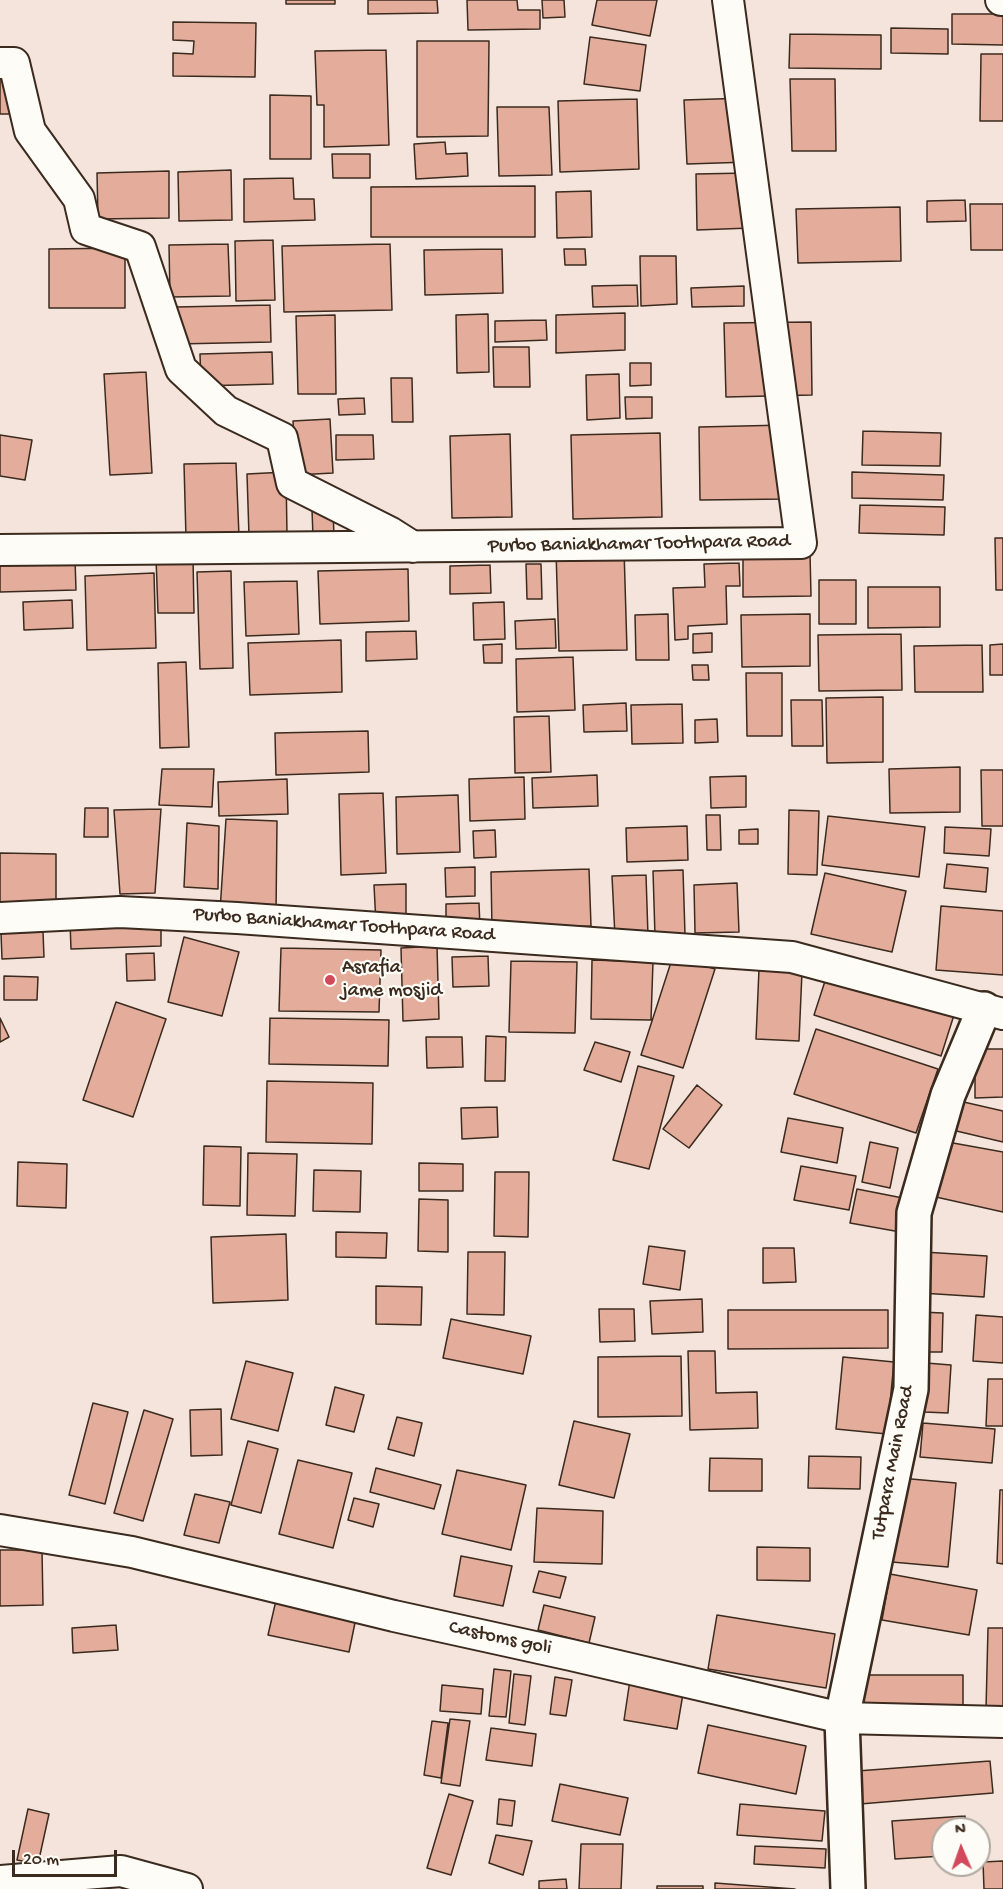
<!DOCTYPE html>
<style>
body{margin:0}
#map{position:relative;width:1003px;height:1889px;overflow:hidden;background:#f5e4db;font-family:"Gochi Hand",sans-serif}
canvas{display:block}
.north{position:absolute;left:931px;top:1817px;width:60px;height:60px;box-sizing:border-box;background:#fdfcf7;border:2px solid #afa8a0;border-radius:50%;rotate:358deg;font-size:16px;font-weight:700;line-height:24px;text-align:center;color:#3b2a1e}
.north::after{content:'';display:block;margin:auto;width:21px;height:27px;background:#d1495b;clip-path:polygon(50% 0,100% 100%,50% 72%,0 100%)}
.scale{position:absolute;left:12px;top:1850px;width:105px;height:27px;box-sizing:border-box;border:3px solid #3b2a1e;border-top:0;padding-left:8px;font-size:18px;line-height:21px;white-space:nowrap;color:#3b2a1e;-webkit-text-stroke:4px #fdfcf7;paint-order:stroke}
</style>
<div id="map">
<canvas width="1003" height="1889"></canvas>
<div class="north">N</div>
<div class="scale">20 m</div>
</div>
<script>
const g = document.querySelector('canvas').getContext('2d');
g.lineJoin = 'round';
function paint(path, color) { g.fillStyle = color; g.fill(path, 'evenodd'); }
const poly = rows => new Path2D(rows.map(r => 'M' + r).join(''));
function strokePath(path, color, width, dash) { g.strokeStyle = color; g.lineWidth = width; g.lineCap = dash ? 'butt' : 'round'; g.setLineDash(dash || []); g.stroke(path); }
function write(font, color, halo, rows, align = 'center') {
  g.font = font + ' "Gochi Hand",sans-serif'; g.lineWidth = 4.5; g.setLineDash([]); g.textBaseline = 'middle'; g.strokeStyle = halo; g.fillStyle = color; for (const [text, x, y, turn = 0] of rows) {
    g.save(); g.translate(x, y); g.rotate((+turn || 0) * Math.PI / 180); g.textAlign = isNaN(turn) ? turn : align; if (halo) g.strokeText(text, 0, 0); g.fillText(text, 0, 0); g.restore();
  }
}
const building = poly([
 [286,0,335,0,335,4,286,4,286,0],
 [368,0,437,0,438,13,368,14,368,0],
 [467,0,517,0,518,10,540,10,540,29,468,30,467,0],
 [542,0,564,0,565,17,543,18,542,0],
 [597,0,657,0,650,36,592,25,597,0],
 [952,14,1003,14,1003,45,952,44,952,14],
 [173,22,256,23,255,77,173,76,173,53,193,54,194,41,173,40,173,22],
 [891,28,948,29,948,54,891,53,891,28],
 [790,34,881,35,881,69,789,68,790,34],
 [590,37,646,45,640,91,584,84,590,37],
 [417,41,489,41,488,136,417,137,417,41],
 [386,50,389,145,324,147,324,105,317,105,315,51,386,50],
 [981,54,1003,54,1003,121,980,121,981,54],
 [0,78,11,78,11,114,0,114,0,78],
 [790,79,835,79,836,151,792,151,790,79],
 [270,95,311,96,311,159,270,159,270,95],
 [747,98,749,162,687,164,684,100,747,98],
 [637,99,639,169,560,172,558,101,637,99],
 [497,107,549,107,552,175,499,176,497,107],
 [445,142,446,154,467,153,468,176,416,179,414,144,445,142],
 [332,154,370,154,370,178,333,178,332,154],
 [231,170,232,220,179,221,178,172,231,170],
 [169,171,169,218,98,219,97,173,169,171],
 [748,173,750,228,697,230,696,174,748,173],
 [293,178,294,199,314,199,315,220,244,222,244,179,293,178],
 [535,186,535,237,371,237,371,187,535,186],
 [591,191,592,237,557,238,556,192,591,191],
 [965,200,966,221,927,222,927,201,965,200],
 [970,204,1003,204,1003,250,971,250,970,204],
 [900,207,901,261,798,263,796,209,900,207],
 [273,240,275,300,236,301,235,241,273,240],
 [228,244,230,296,170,297,169,245,228,244],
 [390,244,392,310,284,312,282,246,390,244],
 [125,248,125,308,49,308,49,249,125,248],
 [502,249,503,293,425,295,424,250,502,249],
 [564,249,585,249,586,265,565,265,564,249],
 [640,256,676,256,677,304,641,306,640,256],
 [637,285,638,306,593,307,592,286,637,285],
 [744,286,744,306,692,307,691,288,744,286],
 [270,305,271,342,177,344,176,307,270,305],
 [625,313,625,350,556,353,556,315,625,313],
 [488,314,489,372,457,373,456,315,488,314],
 [335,315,336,394,298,394,296,316,335,315],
 [546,320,547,340,495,342,495,321,546,320],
 [811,322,812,395,726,397,724,323,811,322],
 [493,347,529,347,530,387,494,387,493,347],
 [272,352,273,384,201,386,200,354,272,352],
 [630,363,651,363,651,385,630,386,630,363],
 [146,372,152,473,110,475,104,374,146,372],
 [619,374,620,418,587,420,586,375,619,374],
 [391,378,412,378,413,422,392,422,391,378],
 [625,397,652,397,652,418,626,419,625,397],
 [364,398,365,414,339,415,338,399,364,398],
 [330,419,333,473,296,475,293,421,330,419],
 [786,425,787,499,700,500,699,427,786,425],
 [863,431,941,433,940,466,862,465,863,431],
 [660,433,662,517,573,519,571,435,660,433],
 [510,434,512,517,452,518,450,436,510,434],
 [0,435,32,440,25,480,0,476,0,435],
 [336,435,373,435,374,459,336,460,336,435],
 [236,463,239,536,186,538,184,464,236,463],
 [286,472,287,535,249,536,247,474,286,472],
 [852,472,944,475,943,500,852,498,852,472],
 [860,505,945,507,944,535,859,533,860,505],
 [312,510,333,510,334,536,313,537,312,510],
 [995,538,1003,538,1003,590,996,590,995,538],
 [624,549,627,650,559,651,556,551,624,549],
 [810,553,811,596,743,597,743,554,810,553],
 [193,557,194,613,158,613,156,558,193,557],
 [75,559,76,590,0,592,0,561,75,559],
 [739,563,740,586,726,586,727,624,688,626,688,639,675,640,673,588,705,587,704,564,739,563],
 [526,564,541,564,542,599,527,599,526,564],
 [490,565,491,593,450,594,450,566,490,565],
 [408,569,409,621,320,624,318,571,408,569],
 [231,571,233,668,200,669,197,572,231,571],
 [154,573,156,648,87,650,85,576,154,573],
 [819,580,856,580,856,624,819,624,819,580],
 [297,581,299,634,246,636,244,582,297,581],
 [868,587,940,587,940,627,868,628,868,587],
 [72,600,73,628,24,630,23,602,72,600],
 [504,602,505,639,474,640,473,603,504,602],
 [668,614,669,660,636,660,635,615,668,614],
 [810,614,810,666,742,667,741,615,810,614],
 [555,619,556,648,516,649,515,621,555,619],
 [416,631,417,659,366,661,366,632,416,631],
 [712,633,712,652,693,653,693,634,712,633],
 [901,634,902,690,819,691,818,635,901,634],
 [341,640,342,692,250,695,248,643,341,640],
 [502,644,502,663,484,663,483,645,502,644],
 [1003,644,1003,675,990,675,990,645,1003,644],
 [982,645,983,692,915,692,914,646,982,645],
 [573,657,575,710,517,712,516,659,573,657],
 [186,662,189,747,160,748,158,663,186,662],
 [692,665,708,665,709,680,693,680,692,665],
 [746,673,782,673,782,736,747,736,746,673],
 [883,697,883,762,827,763,826,698,883,697],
 [791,700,822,700,823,746,792,746,791,700],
 [626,703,627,731,584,732,583,705,626,703],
 [682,704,683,743,632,744,631,705,682,704],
 [549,716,551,772,515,773,514,717,549,716],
 [717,719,718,742,695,743,695,720,717,719],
 [368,731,369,772,276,775,275,733,368,731],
 [960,767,960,812,890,813,889,769,960,767],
 [162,769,214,769,212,807,159,805,162,769],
 [981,770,1003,770,1003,826,982,826,981,770],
 [597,775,598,806,533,808,532,778,597,775],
 [746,776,746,807,711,808,710,777,746,776],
 [524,777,525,819,470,821,469,779,524,777],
 [287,779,288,814,219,816,218,782,287,779],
 [383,793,386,873,341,875,339,794,383,793],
 [458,795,460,852,397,854,396,797,458,795],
 [85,808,108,808,108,837,84,837,85,808],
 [161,809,155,893,120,894,114,810,161,809],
 [789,810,819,811,817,875,788,874,789,810],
 [706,815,720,815,721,850,707,850,706,815],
 [828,816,925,827,919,877,822,865,828,816],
 [226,819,277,821,276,914,220,911,226,819],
 [187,823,219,826,218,889,184,887,187,823],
 [687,826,688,860,627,862,626,828,687,826],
 [945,827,991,829,989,856,944,853,945,827],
 [758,829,758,844,739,844,739,830,758,829],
 [495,830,496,857,474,858,473,831,495,830],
 [0,853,56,854,56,903,0,903,0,853],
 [947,864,988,868,986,892,944,888,947,864],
 [475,867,475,896,446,897,445,868,475,867],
 [589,869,591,926,492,929,491,872,589,869],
 [683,870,685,935,655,936,653,871,683,870],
 [825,873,906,891,892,952,811,934,825,873],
 [646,875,648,936,615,937,612,876,646,875],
 [737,883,739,932,695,933,694,885,737,883],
 [406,884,406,924,376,924,374,885,406,884],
 [479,903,480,928,446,929,446,904,479,903],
 [941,906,1003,911,1003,975,936,970,941,906],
 [161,919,161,946,71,949,70,922,161,919],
 [43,932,44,957,2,959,1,933,43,932],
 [184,937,239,952,222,1016,168,1002,184,937],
 [437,946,439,1019,403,1021,401,948,437,946],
 [281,948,381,950,379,1012,279,1011,281,948],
 [154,953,155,980,127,981,126,954,154,953],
 [488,956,489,986,453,987,452,957,488,956],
 [673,956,715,969,683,1068,641,1055,673,956],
 [592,960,653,962,651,1020,591,1019,592,960],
 [511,961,577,962,575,1033,509,1032,511,961],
 [759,969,802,972,799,1041,756,1039,759,969],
 [827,975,954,1015,941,1056,814,1015,827,975],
 [4,976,38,977,37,1000,4,1000,4,976],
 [116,1002,166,1019,133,1117,83,1100,116,1002],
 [0,1018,9,1037,0,1042,0,1018],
 [270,1018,389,1020,388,1066,269,1064,270,1018],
 [816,1029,938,1069,916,1133,794,1094,816,1029],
 [486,1036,506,1037,505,1081,485,1081,486,1036],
 [426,1037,462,1037,463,1067,427,1068,426,1037],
 [595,1042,630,1052,621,1082,584,1070,595,1042],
 [975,1049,1003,1049,1003,1097,975,1098,975,1049],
 [638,1066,674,1076,649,1169,613,1160,638,1066],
 [267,1081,373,1083,372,1144,266,1142,267,1081],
 [697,1085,722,1105,689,1148,663,1129,697,1085],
 [955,1100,1003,1111,1003,1142,948,1129,955,1100],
 [497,1107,498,1137,462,1139,461,1108,497,1107],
 [788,1118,843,1128,837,1163,781,1152,788,1118],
 [942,1141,1003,1152,1003,1212,927,1195,942,1141],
 [870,1142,898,1148,890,1188,862,1182,870,1142],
 [204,1146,241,1147,240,1206,203,1205,204,1146],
 [248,1153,297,1154,295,1216,247,1215,248,1153],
 [18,1162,67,1164,66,1208,17,1206,18,1162],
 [419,1163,463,1164,463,1191,419,1191,419,1163],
 [801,1166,856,1176,849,1210,794,1200,801,1166],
 [314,1170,361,1171,360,1212,313,1211,314,1170],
 [495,1172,529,1172,528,1237,494,1236,495,1172],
 [857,1189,913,1200,906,1233,850,1223,857,1189],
 [419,1199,448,1200,448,1252,418,1251,419,1199],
 [336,1232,387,1233,386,1258,336,1257,336,1232],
 [286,1234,288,1300,213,1303,211,1237,286,1234],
 [649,1246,685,1251,680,1290,643,1284,649,1246],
 [763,1248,794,1248,796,1282,763,1283,763,1248],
 [468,1252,505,1252,504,1315,467,1314,468,1252],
 [924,1252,987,1256,984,1297,921,1293,924,1252],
 [376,1286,422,1287,421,1325,376,1324,376,1286],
 [702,1299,703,1332,652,1334,650,1301,702,1299],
 [599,1309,634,1309,635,1341,600,1342,599,1309],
 [728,1310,888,1310,888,1348,728,1349,728,1310],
 [920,1312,943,1313,942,1352,920,1352,920,1312],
 [976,1315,1003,1317,1003,1363,973,1361,976,1315],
 [451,1319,531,1336,523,1374,443,1358,451,1319],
 [688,1351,715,1351,716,1393,757,1392,758,1428,690,1430,688,1351],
 [681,1356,682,1416,598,1417,598,1357,681,1356],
 [843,1357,894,1362,887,1434,836,1429,843,1357],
 [246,1361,293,1373,278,1431,231,1419,246,1361],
 [926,1363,951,1365,948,1413,924,1412,926,1363],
 [988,1379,1003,1379,1003,1426,986,1426,988,1379],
 [335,1387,364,1395,354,1432,326,1425,335,1387],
 [93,1403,128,1412,105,1504,69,1495,93,1403],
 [221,1409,222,1455,191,1456,190,1410,221,1409],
 [144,1410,173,1419,143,1521,114,1513,144,1410],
 [397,1417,422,1423,414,1456,388,1449,397,1417],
 [574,1421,630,1434,614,1498,559,1485,574,1421],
 [923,1423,995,1429,992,1463,920,1457,923,1423],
 [248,1441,278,1449,261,1513,231,1505,248,1441],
 [809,1456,861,1457,860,1489,808,1488,809,1456],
 [710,1458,762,1459,762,1491,709,1491,710,1458],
 [298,1460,352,1473,333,1548,279,1534,298,1460],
 [376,1468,441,1485,434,1509,370,1492,376,1468],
 [457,1470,526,1485,511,1550,442,1534,457,1470],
 [900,1478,956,1483,948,1567,892,1562,900,1478],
 [1000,1490,1003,1490,1003,1564,997,1563,1000,1490],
 [195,1494,230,1502,219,1543,184,1535,195,1494],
 [354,1498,379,1504,373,1527,348,1520,354,1498],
 [537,1508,603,1511,602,1564,534,1562,537,1508],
 [757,1547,810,1548,810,1581,757,1580,757,1547],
 [0,1550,42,1550,43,1605,0,1606,0,1550],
 [461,1556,512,1566,503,1606,454,1596,461,1556],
 [539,1571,566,1577,560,1598,533,1592,539,1571],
 [890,1574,977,1590,969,1635,882,1620,890,1574],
 [277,1596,357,1613,349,1652,268,1635,277,1596],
 [544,1605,595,1617,589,1643,538,1630,544,1605],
 [717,1615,835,1634,826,1688,708,1669,717,1615],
 [116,1625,118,1650,73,1653,72,1628,116,1625],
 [988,1628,1003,1628,1003,1710,986,1709,988,1628],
 [494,1669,511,1671,506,1717,489,1716,494,1669],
 [514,1674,531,1676,525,1725,509,1723,514,1674],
 [861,1675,963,1675,963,1710,861,1711,861,1675],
 [555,1677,572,1680,566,1716,550,1714,555,1677],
 [630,1680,684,1688,677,1729,624,1720,630,1680],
 [442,1685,483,1689,481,1714,440,1711,442,1685],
 [450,1719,470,1721,460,1786,441,1783,450,1719],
 [432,1721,448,1723,441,1778,424,1775,432,1721],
 [708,1725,806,1746,796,1794,698,1773,708,1725],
 [491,1728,536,1734,532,1766,486,1760,491,1728],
 [990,1761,993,1793,860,1804,857,1771,990,1761],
 [560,1784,628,1798,620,1835,552,1821,560,1784],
 [449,1794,473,1801,451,1875,427,1868,449,1794],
 [499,1799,515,1801,512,1826,497,1824,499,1799],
 [740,1804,825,1811,822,1841,737,1835,740,1804],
 [28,1809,49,1814,38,1864,17,1860,28,1809],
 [965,1816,966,1829,943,1829,943,1856,895,1859,892,1821,965,1816],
 [496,1835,532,1841,523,1875,489,1863,496,1835],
 [581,1844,623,1844,621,1889,579,1889,581,1844],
 [755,1846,826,1849,825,1868,754,1864,755,1846],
 [1003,1861,1003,1889,984,1889,983,1862,1003,1861],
 [566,1879,567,1889,539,1889,539,1881,566,1879],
 [715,1883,795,1889,715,1889,715,1883],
 [657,1886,703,1886,703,1889,657,1889,657,1886]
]);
paint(building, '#e3ac9b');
strokePath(building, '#3b2a1e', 1.5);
const minor = poly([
 [1001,0,1003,0],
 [0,63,14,63,30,131,79,199,86,229,140,247,181,369,226,411,282,438,292,483,391,533,413,547],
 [0,550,801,543,728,0],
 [0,918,120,912,237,918,792,957,1003,1014],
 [0,1530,132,1552,394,1616,571,1655,842,1718,1003,1722],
 [0,1881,121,1871,187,1889]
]);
const tertiary = poly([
 [848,1889,842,1718,911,1389,914,1213,948,1095,984,1009]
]);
strokePath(minor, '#3b2a1e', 34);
strokePath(tertiary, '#3b2a1e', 38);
strokePath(minor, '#fdfcf7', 30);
strokePath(tertiary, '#fdfcf7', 33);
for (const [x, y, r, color] of [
 [330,980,6,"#d1495b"]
]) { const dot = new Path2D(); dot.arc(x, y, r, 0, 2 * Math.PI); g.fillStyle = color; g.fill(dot); strokePath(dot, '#fdfcf7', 2); }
write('20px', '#3b2a1e', '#fdfcf7', [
 ["Purbo Baniakhamar Toothpara Road",639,545,-1],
 ["Purbo Baniakhamar Toothpara Road",344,926,4],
 ["Tutpara Main Road",894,1463,-79],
 ["Castoms goli",500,1639,12]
]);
write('20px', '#3b2a1e', '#fdfcf7', [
 ["Asrafia",342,969],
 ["jame mosjid",342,992]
], 'left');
</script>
